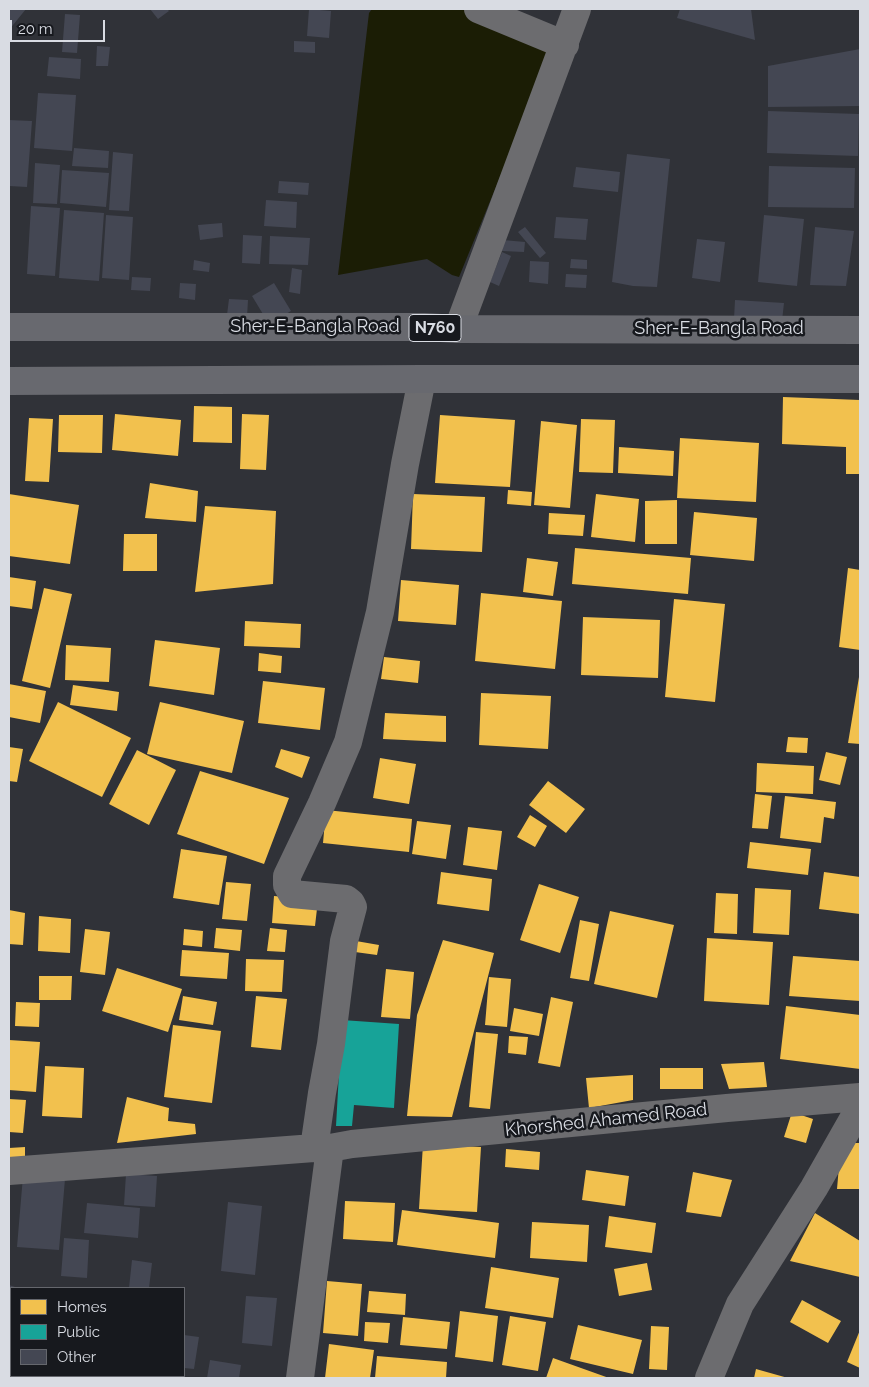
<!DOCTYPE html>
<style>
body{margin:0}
#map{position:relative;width:869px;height:1387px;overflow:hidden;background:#303238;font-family:Raleway,sans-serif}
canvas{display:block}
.frame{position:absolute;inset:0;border:10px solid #d9dce3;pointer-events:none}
.legend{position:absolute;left:10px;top:1287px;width:175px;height:90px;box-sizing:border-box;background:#17191e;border:1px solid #65676d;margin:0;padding:6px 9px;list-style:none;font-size:15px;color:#d9dce3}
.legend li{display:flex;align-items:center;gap:10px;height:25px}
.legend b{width:25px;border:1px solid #65676d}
.scale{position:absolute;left:10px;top:20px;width:95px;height:22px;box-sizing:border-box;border:2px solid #d9dce3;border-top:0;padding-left:6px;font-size:15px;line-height:18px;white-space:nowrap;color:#d9dce3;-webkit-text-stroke:4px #17191e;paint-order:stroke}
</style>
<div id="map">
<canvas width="869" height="1387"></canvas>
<div class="frame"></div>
<ul class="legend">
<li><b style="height:14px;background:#f2c14e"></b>Homes</li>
<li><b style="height:14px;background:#17a398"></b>Public</li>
<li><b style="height:14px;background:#444753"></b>Other</li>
</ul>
<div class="scale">20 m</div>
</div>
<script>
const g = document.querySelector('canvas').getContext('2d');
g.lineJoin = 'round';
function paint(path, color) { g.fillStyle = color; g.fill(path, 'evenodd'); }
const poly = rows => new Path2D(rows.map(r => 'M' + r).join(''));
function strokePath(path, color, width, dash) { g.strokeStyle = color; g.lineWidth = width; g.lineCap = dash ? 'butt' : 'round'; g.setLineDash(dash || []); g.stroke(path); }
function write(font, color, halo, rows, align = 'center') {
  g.font = font + ' Raleway,sans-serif'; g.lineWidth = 5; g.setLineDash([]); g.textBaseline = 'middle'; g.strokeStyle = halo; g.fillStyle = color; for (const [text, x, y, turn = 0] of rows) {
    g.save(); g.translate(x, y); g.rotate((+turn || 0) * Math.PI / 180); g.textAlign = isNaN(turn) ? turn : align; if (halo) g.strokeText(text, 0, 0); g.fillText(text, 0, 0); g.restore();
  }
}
paint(poly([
 [372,9,466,9,550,47,550,55,459,277,452,275,427,259,338,275,369,13]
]), '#1b1d05');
paint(poly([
 [783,397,860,400,860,474,846,474,846,447,782,444],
 [194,406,232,407,232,443,193,442],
 [115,414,181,420,178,456,112,450],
 [242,414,269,415,266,470,240,469],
 [59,415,103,415,102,453,58,452],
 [440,415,515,420,510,487,435,483],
 [29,418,53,419,49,482,25,481],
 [581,419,615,420,613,473,579,472],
 [541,421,577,425,570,508,534,505],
 [680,438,759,443,756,502,677,498],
 [619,447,674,451,673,476,618,473],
 [150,483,198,491,196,522,145,518],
 [508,490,532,492,531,506,507,504],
 [9,494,79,505,70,564,9,556],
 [413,494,485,497,482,552,411,549],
 [596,494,639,499,635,542,591,537],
 [677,500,677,544,645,544,645,501],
 [205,506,276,511,273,584,195,592],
 [694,512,757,518,754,561,690,555],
 [549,513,585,515,583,536,548,534],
 [124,534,157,534,157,571,123,571],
 [575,548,691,558,688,594,572,584],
 [527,558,558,562,553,596,523,592],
 [848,568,860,570,860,650,839,647],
 [9,577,36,581,32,609,9,606],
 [401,580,459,585,456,625,398,621],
 [44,588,72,594,50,688,22,681],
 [481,593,562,601,555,669,475,661],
 [674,599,725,604,715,702,665,697],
 [583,617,660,620,658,678,581,675],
 [245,621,301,624,300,648,244,646],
 [155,640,220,648,214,695,149,686],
 [66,645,111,648,109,682,65,680],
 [259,653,282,656,281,673,258,671],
 [384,657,420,661,418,683,381,679],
 [859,677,860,678,860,744,848,743],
 [263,681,325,688,320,730,258,723],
 [9,684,46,691,40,723,9,717],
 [73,685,119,692,117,711,70,705],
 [481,693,551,696,548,749,479,745],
 [58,702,131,738,102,797,29,761],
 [160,702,244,721,232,773,147,754],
 [385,713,446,716,446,742,383,739],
 [788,737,808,738,807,753,786,752],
 [9,747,23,749,17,782,9,781],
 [281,749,310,757,302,778,275,767],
 [137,750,176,770,149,825,109,804],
 [826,752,847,757,840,785,819,780],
 [380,758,416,764,409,804,373,798],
 [757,763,814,766,813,794,756,792],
 [200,771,289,798,264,864,177,834],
 [548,781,585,809,566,833,529,805],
 [755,794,772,796,768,829,752,828],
 [785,796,836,802,834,819,824,817,821,843,780,838],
 [326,810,412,819,409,852,323,843],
 [530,815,547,826,535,847,517,837],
 [417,821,451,825,446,859,412,854],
 [468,827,502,831,497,870,463,865],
 [750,842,811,849,808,875,747,868],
 [181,849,227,856,219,905,173,898],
 [441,872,492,879,489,911,437,904],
 [824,872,860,877,860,914,819,909],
 [226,882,251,884,247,921,222,919],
 [539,884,579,897,560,953,520,940],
 [755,888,791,890,789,935,753,933],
 [716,893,738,894,737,934,714,933],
 [274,896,318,900,315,926,272,923],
 [9,910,25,913,23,945,9,944],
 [610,911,674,925,657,998,594,984],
 [39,916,71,919,70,953,38,951],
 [580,920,599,924,589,981,570,978],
 [216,928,242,930,240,951,214,948],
 [270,928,287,930,285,952,267,951],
 [85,929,110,932,105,975,80,972],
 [184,929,203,931,202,947,183,945],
 [707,938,773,942,769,1005,704,1001],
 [443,940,494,953,452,1117,407,1116,417,1015],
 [356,941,379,945,377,955,355,952],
 [182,950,229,953,227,979,180,976],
 [793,956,860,961,860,1001,789,996],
 [246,959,284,960,282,992,245,991],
 [117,968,182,989,168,1032,102,1011],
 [386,969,414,972,410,1019,381,1017],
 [39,976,72,976,71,1000,39,1000],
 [489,977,511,979,507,1027,485,1025],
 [183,996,217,1002,213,1025,179,1020],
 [256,996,287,999,281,1050,251,1047],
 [551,997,573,1002,560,1067,538,1063],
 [16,1002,40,1003,39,1027,15,1026],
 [786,1006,860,1015,860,1069,780,1059],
 [514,1008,543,1014,539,1036,510,1031],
 [173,1025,221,1031,212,1103,164,1097],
 [476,1032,498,1034,490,1109,469,1107],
 [509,1036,528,1037,526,1055,508,1053],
 [9,1040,40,1042,36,1092,9,1090],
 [764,1062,767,1087,729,1089,721,1064],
 [45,1066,84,1068,82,1118,42,1116],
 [660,1068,703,1068,703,1089,660,1089],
 [633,1075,633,1100,589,1108,586,1078],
 [127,1097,169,1108,168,1121,195,1124,196,1134,117,1143],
 [9,1099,26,1100,23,1133,9,1132],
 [792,1112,813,1119,806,1143,784,1137],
 [841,1143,860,1143,860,1189,837,1189],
 [423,1144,481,1147,477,1212,419,1209],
 [25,1147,25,1172,9,1172,9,1148],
 [506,1149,540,1152,539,1170,505,1167],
 [586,1170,629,1176,625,1206,582,1200],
 [693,1172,732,1180,721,1217,686,1212],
 [345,1201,395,1203,393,1242,343,1239],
 [402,1210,499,1223,495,1258,397,1245],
 [815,1213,860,1241,860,1277,790,1261],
 [609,1216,656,1223,652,1253,605,1247],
 [532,1222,589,1225,587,1262,530,1258],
 [647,1263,652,1290,619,1296,614,1269],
 [491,1267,559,1278,553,1318,485,1308],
 [327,1281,362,1284,358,1336,323,1333],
 [369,1291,406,1294,405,1315,367,1312],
 [802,1300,841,1321,828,1343,790,1322],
 [460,1311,498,1316,493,1362,455,1357],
 [510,1316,546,1322,538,1371,502,1365],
 [403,1317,450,1322,447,1349,400,1345],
 [365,1322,390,1323,388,1343,364,1341],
 [578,1325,642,1340,633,1374,570,1359],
 [651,1326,669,1327,667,1370,649,1369],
 [860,1330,860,1368,847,1362],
 [329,1344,374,1350,370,1378,325,1378],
 [377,1356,447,1362,446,1378,375,1378],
 [553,1358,609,1378,546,1378],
 [756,1369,788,1378,754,1378]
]), '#f2c14e');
paint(poly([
 [342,1020,399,1024,394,1108,354,1105,352,1126,336,1126]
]), '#17a398');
paint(poly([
 [9,9,26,9,9,30],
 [150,9,167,9,169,11,158,19],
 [309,9,331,11,329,38,307,36],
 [680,9,751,9,755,40,677,18],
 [65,14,80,15,77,53,62,52],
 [294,41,315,42,315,53,294,52],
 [97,46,110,47,108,66,96,66],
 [860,49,860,106,768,107,768,66],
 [49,57,81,59,80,79,47,76],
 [38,93,76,95,72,151,34,148],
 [768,111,859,114,858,156,767,153],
 [9,120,32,121,27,187,9,186],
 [74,148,109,151,108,168,72,166],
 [113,152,133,154,129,211,109,210],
 [627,154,670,159,657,287,633,286,612,282],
 [35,163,60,165,57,204,33,203],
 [769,166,855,168,854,208,768,207],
 [576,167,620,172,618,192,573,187],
 [62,170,109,173,106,207,60,203],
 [279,181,309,183,308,195,278,193],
 [266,200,297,202,296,228,264,226],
 [31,206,60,208,55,276,27,274],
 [64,210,104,213,99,281,59,278],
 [106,215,133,217,129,280,102,278],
 [764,215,804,219,797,286,758,282],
 [556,217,588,219,586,240,554,238],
 [222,223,223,237,200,240,198,225],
 [525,227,546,253,540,258,518,232],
 [815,227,854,231,846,286,810,285],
 [243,235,262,236,260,264,242,263],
 [270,236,310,238,308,265,269,264],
 [697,239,725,242,720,282,692,278],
 [503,240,525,242,524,252,502,251],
 [502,252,511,256,499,286,490,282],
 [571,259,587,260,587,269,570,268],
 [194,260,210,263,209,272,193,270],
 [530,261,549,262,548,284,529,282],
 [292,268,302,270,300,294,289,292],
 [566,274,587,275,586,288,565,287],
 [132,277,151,278,150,291,131,290],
 [180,283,196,284,195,300,179,298],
 [274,283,291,311,269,324,252,296],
 [229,299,248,300,247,317,227,315],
 [735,300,784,303,782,321,734,319],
 [126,1174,157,1176,155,1207,124,1205],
 [23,1176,65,1179,59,1250,17,1247],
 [228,1202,262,1206,255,1275,221,1271],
 [87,1203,140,1208,138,1238,84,1233],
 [64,1238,89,1240,87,1278,61,1276],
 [132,1260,152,1263,149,1288,129,1288],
 [9,1285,18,1288,11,1288,11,1338,9,1337],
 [246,1296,277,1298,272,1346,242,1343],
 [184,1335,199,1337,194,1369,184,1368],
 [210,1360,241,1365,239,1378,207,1378],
 [146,1376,163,1376,174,1377,174,1378,145,1378]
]), '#444753');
strokePath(poly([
 [478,9,565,45],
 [458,329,577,9],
 [314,1148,322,1093,331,1044,344,941,353,907,351,903,346,899,292,894,287,885,287,876,322,803,348,742,380,612,405,464,422,379],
 [9,1171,314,1148,330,1148,352,1144,727,1108,860,1097],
 [300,1378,330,1148],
 [709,1378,740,1304,814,1188,860,1107]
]), '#6c6c6f', 28);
strokePath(poly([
 [9,327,424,327,458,329,860,330],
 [9,381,422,379,860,379]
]), '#68696f', 28);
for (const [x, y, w] of [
 [435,328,52]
]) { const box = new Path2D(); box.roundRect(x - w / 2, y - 13.5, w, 27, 4); g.fillStyle = '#17191e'; g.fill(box); strokePath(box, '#d9dce3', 1); }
write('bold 16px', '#d9dce3', null, [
 ["N760",435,328]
]);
write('18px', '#d9dce3', '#17191e', [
 ["Sher-E-Bangla Road",315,327],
 ["Sher-E-Bangla Road",719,329],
 ["Khorshed Ahamed Road",606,1120,-6]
]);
</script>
